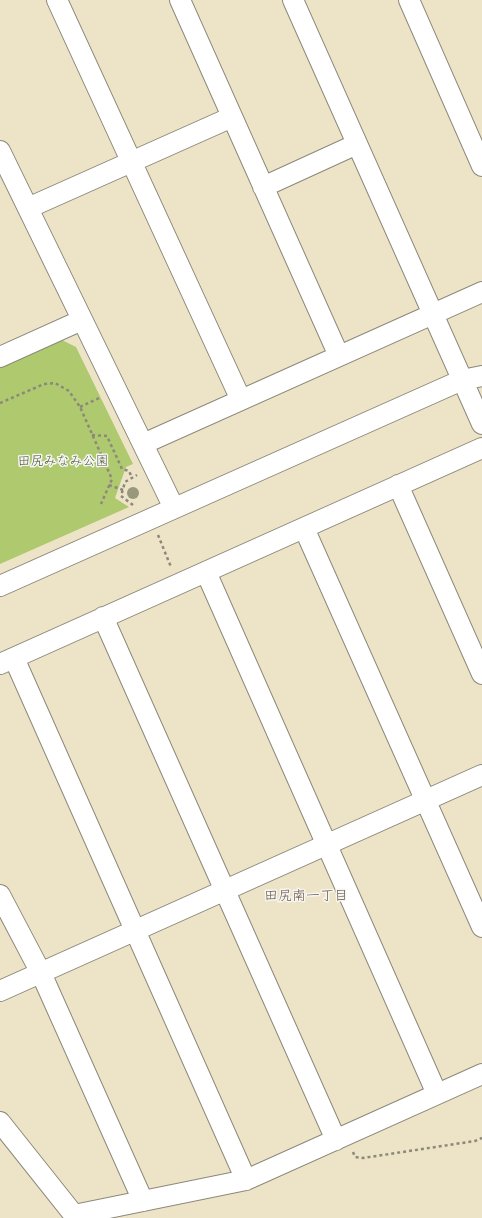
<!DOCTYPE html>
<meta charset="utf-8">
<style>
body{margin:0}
canvas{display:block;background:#ede4c8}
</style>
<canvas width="482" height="1218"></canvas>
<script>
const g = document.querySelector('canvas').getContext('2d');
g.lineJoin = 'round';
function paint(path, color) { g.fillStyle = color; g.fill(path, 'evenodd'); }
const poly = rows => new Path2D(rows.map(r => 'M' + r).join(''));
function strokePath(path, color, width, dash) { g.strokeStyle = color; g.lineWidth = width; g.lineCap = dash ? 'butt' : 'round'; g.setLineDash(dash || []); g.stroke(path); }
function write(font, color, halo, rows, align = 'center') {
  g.font = font + ' "Playpen Sans","Klee One",sans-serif'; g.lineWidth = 3; g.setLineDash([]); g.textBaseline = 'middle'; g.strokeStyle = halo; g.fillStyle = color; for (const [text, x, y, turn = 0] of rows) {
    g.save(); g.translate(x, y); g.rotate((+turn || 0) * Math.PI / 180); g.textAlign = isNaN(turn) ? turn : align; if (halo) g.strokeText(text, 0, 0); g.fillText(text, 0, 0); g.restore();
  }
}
paint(poly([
 [62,340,76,347,133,464,126,467,115,498,129,507,0,564,0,366]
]), '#afc96f');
const minor = poly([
 [57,0,241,400],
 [180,0,339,356],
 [293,0,482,424],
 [409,0,482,166],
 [0,151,174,508],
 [263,187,357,144],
 [28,208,232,117],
 [0,357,82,320],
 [143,444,482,292],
 [398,485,482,674],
 [304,528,482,927],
 [206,572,437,1094],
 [0,586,462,380,482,376],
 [103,617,336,1140],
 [14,658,246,1180],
 [0,664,482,448],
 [0,895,41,973,143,1201],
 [0,991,482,775],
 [0,1122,74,1215,246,1180,482,1074]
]);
strokePath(minor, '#8c887a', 22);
strokePath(poly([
 [0,403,44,384,55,383,69,391,80,407,112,479,101,504],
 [80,407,99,398],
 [92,435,107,436,122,469,129,471,132,478],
 [109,485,123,490],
 [133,505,121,496,125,482,137,475],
 [158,535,171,567],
 [353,1152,355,1157,363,1158,475,1141,482,1138]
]), '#8c887a', 2.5, [3, 3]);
strokePath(minor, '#fff', 20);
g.fillStyle = '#98987d';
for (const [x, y] of [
 [133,493]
]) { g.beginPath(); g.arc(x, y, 6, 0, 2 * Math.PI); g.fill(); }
write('13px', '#535a3f', '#f6f6f2', [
 ["田尻みなみ公園",63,461]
]);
write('14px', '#6d5849', '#f6f6f2', [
 ["田尻南一丁目",306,896]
]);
</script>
